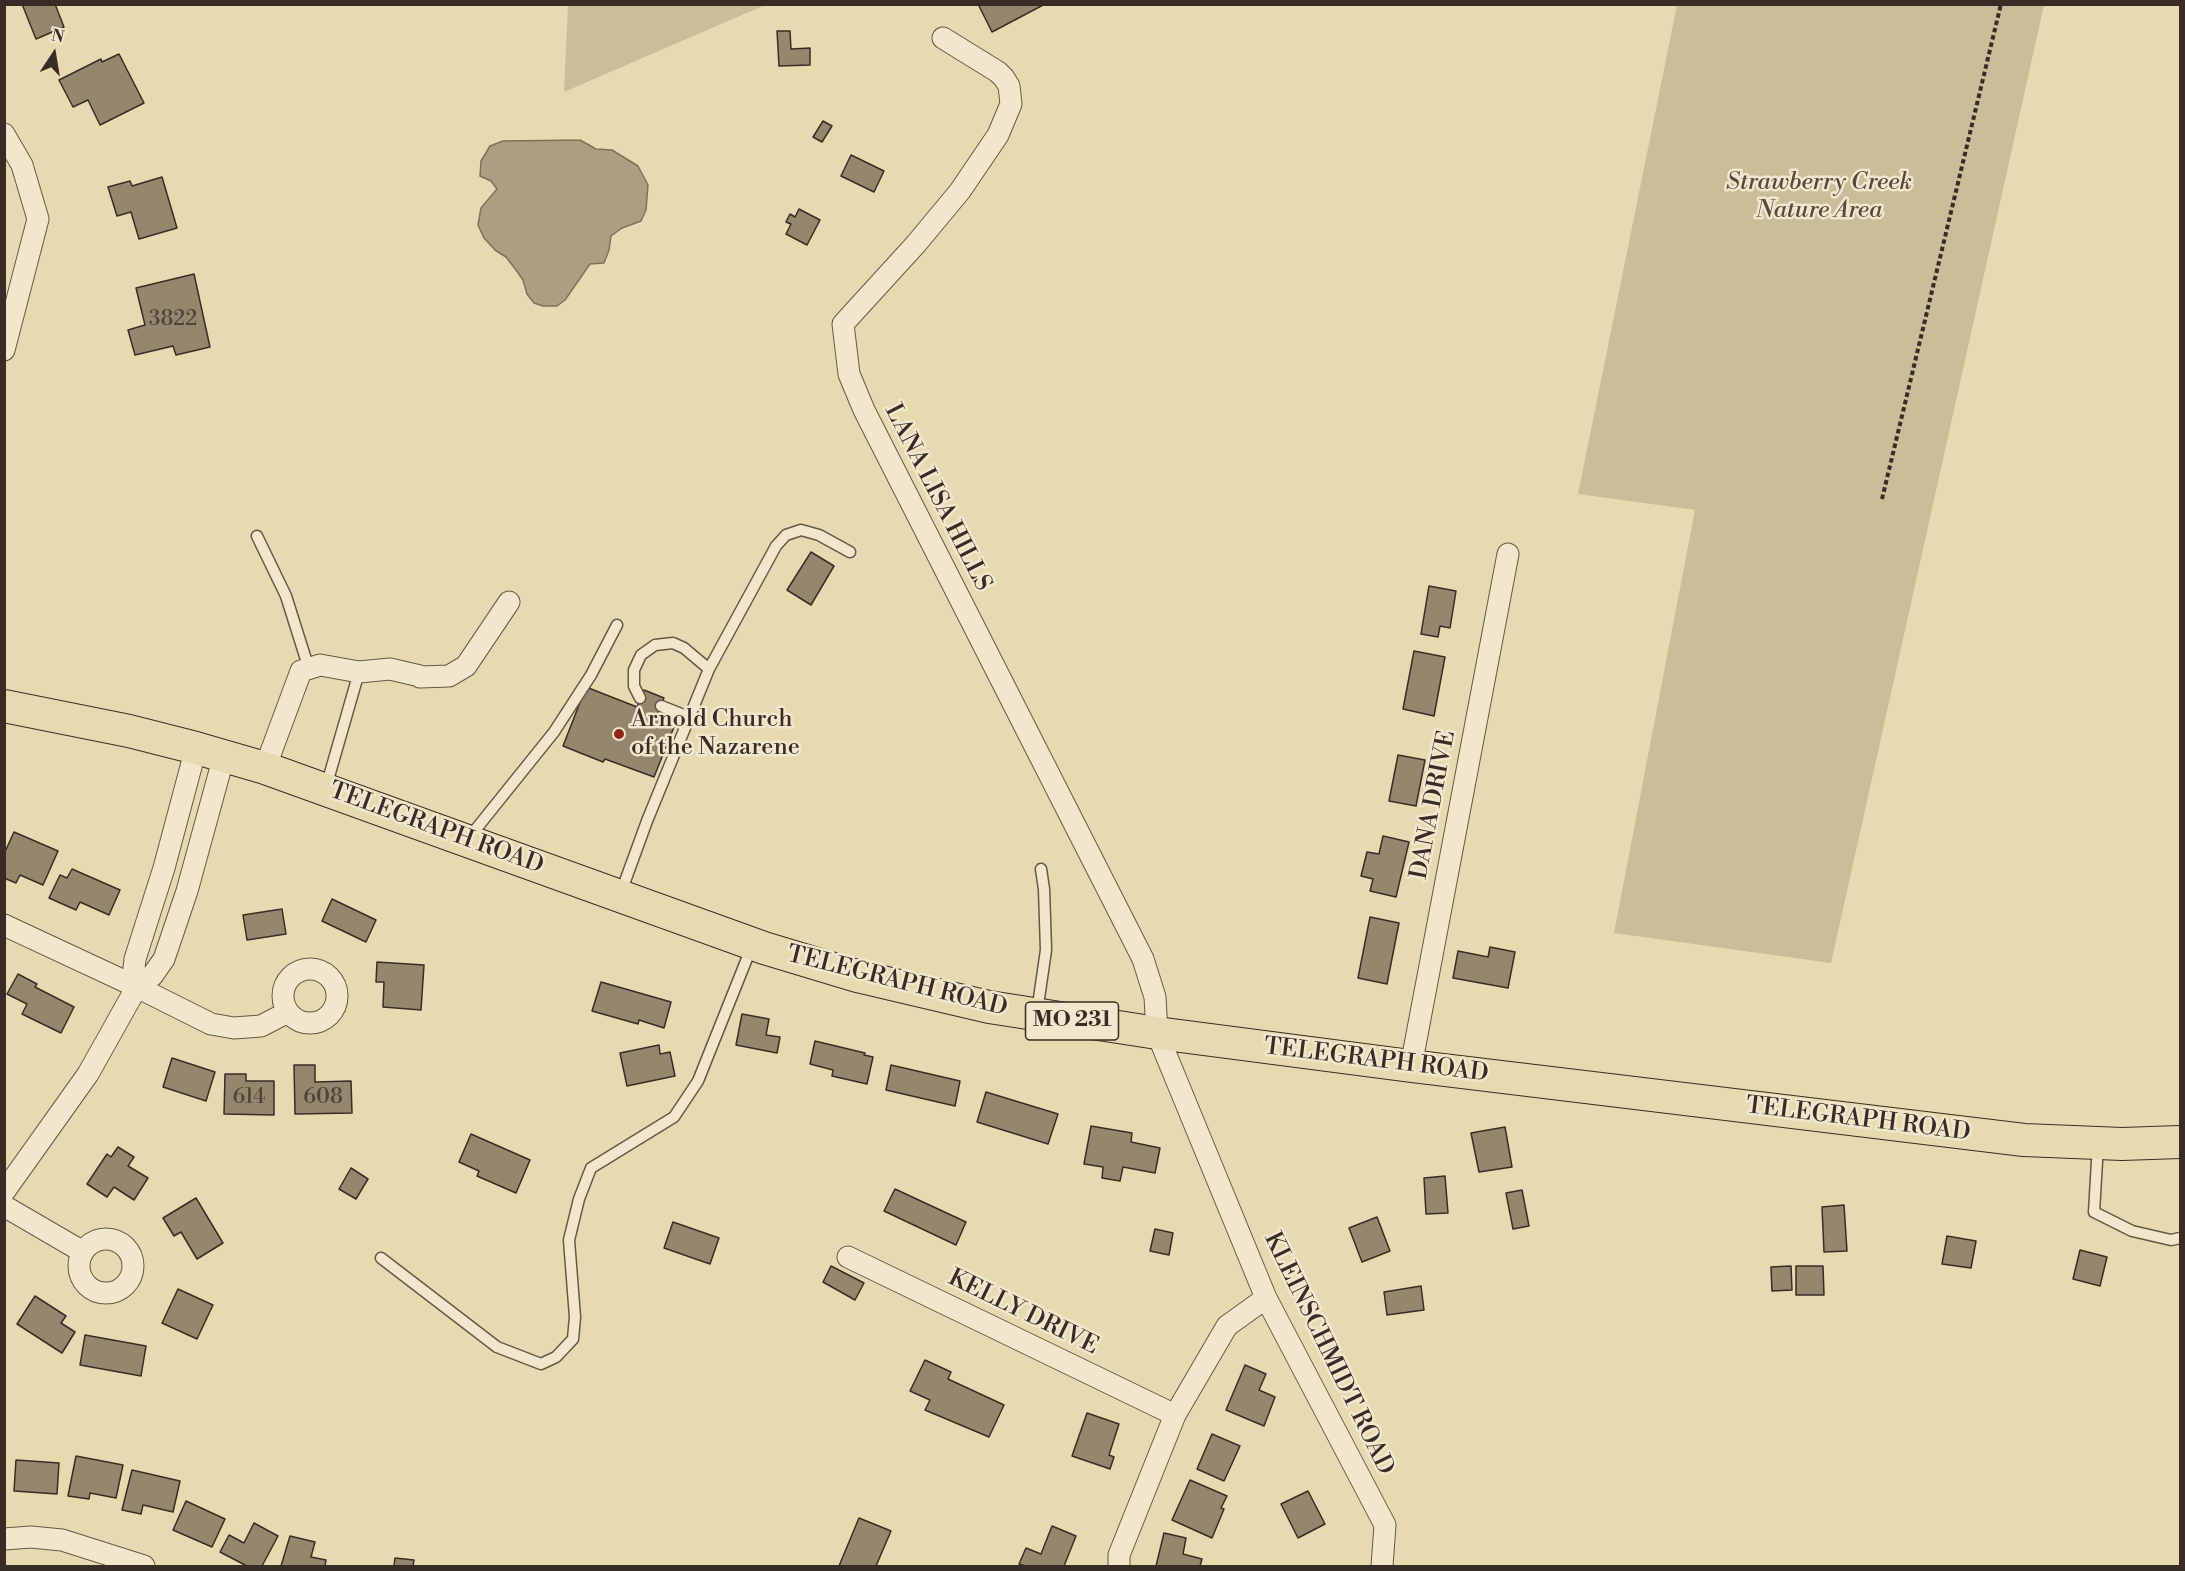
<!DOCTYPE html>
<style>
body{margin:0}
#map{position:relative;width:2185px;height:1571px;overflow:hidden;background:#e8dab0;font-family:"Libre Bodoni",serif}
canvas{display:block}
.frame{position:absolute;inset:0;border:6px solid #382d26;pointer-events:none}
.north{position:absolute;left:24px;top:24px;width:60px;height:60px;-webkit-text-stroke:4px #f0e7cc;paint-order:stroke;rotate:12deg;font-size:16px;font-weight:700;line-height:24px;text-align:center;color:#382d26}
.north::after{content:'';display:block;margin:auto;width:21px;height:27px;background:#382d26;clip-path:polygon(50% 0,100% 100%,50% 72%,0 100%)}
</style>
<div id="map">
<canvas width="2185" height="1571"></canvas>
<div class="frame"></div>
<div class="north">N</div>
</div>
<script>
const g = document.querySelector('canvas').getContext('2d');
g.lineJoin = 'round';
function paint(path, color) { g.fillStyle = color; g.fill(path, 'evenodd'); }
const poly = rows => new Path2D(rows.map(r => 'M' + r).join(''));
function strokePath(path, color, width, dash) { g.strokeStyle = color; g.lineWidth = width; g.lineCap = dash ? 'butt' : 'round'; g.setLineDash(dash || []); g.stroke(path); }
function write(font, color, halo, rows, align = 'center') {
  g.font = font + ' "Libre Bodoni",serif'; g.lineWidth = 5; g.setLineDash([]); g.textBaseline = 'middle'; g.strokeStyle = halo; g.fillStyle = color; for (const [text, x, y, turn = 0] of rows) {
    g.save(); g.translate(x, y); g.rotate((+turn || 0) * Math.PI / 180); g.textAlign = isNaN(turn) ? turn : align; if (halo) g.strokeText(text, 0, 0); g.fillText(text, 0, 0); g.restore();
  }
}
paint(poly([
 [568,5,568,4,765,5,564,92],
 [1677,5,2044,5,1831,963,1614,933,1695,510,1578,494]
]), '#cabd99');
const water = poly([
 [580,140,596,149,612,150,638,166,648,185,646,210,641,221,622,228,611,236,609,250,604,263,590,264,565,300,557,306,543,306,534,303,527,294,523,280,516,270,506,257,495,250,484,238,478,225,481,208,497,189,491,181,480,176,481,161,490,146,503,141,580,140]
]);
paint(water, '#ac9f81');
strokePath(water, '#7e715d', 1.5);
const building = poly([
 [22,4,55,4,64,27,36,39,22,4],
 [978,4,1045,4,992,32,978,4],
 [777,31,790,31,791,49,810,48,810,65,779,66,777,31],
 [119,54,144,103,100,125,88,100,73,107,59,80,101,59,102,62,119,54],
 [823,121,832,126,822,142,813,137,823,121],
 [851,155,884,171,874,192,841,176,851,155],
 [162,177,177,228,139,239,131,212,117,216,108,187,130,181,132,186,162,177],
 [799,209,820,220,807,245,786,234,791,224,786,222,790,214,795,217,799,209],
 [194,274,210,347,176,355,173,346,135,355,128,330,145,325,136,288,194,274],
 [811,552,834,566,811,605,787,590,811,552],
 [1429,586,1456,591,1450,628,1440,626,1438,637,1421,634,1429,586],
 [1414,651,1445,657,1434,716,1403,709,1414,651],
 [586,687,637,707,644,690,664,698,657,715,676,722,654,777,605,759,603,762,563,746,586,687],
 [1398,755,1425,760,1416,806,1389,801,1398,755],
 [14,832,58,851,43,885,20,875,16,883,4,878,4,854,14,832],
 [1383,836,1409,842,1396,897,1370,891,1373,879,1361,876,1367,852,1379,854,1383,836],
 [72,869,120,890,109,915,80,902,76,910,49,898,60,875,67,878,72,869],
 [332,899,376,920,366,942,322,921,332,899],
 [282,909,286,934,247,940,243,915,282,909],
 [1370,917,1399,923,1387,984,1358,978,1370,917],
 [1490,947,1515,952,1508,988,1453,978,1458,951,1488,957,1490,947],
 [377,962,424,965,421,1010,383,1007,384,982,376,982,377,962],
 [18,974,37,984,35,987,74,1007,61,1033,22,1014,27,1004,7,994,18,974],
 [601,982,671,1002,664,1028,639,1020,638,1024,592,1011,601,982],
 [742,1014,769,1019,766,1035,780,1037,777,1053,736,1045,742,1014],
 [815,1041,865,1053,864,1055,873,1057,867,1084,832,1076,833,1070,810,1064,815,1041],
 [659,1045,660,1054,670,1052,675,1076,627,1086,620,1053,659,1045],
 [172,1058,215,1072,206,1101,163,1087,172,1058],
 [294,1065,315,1065,315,1082,351,1081,352,1113,295,1114,294,1065],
 [891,1065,960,1081,955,1106,886,1090,891,1065],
 [225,1074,246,1074,246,1081,274,1081,274,1115,224,1114,225,1074],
 [986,1092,1058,1114,1048,1144,977,1122,986,1092],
 [1091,1126,1132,1133,1131,1142,1160,1148,1155,1173,1123,1167,1120,1181,1102,1178,1103,1167,1084,1164,1091,1126],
 [1505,1127,1512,1167,1479,1172,1471,1133,1505,1127],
 [471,1134,530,1160,516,1193,477,1176,479,1171,459,1162,471,1134],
 [118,1147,134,1157,128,1166,148,1178,134,1200,114,1187,107,1197,87,1184,107,1154,111,1157,118,1147],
 [351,1168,368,1179,356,1199,339,1189,351,1168],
 [1445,1176,1448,1213,1426,1214,1424,1178,1445,1176],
 [895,1189,966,1222,956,1245,884,1211,895,1189],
 [1522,1190,1529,1226,1513,1229,1506,1193,1522,1190],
 [196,1198,223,1243,197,1259,181,1232,174,1236,163,1218,196,1198],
 [1844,1205,1847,1251,1824,1252,1822,1207,1844,1205],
 [1377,1217,1390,1251,1362,1262,1349,1228,1377,1217],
 [673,1222,719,1238,710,1264,664,1248,673,1222],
 [1155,1229,1173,1233,1169,1255,1150,1251,1155,1229],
 [1947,1236,1976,1241,1971,1268,1942,1264,1947,1236],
 [2080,1250,2107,1257,2100,1286,2073,1279,2080,1250],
 [831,1266,864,1283,855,1300,823,1282,831,1266],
 [1791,1266,1792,1290,1772,1291,1771,1267,1791,1266],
 [1796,1266,1823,1266,1824,1295,1796,1295,1796,1266],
 [1421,1286,1424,1310,1387,1315,1384,1292,1421,1286],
 [178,1289,213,1305,197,1339,162,1323,178,1289],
 [35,1296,66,1316,61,1323,75,1332,62,1353,17,1324,35,1296],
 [85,1335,146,1346,141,1376,80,1365,85,1335],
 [925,1360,951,1372,948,1379,1004,1405,989,1437,925,1410,930,1400,910,1391,925,1360],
 [1245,1365,1266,1374,1259,1390,1275,1397,1264,1426,1226,1410,1245,1365],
 [1087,1413,1119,1424,1109,1455,1114,1457,1110,1469,1072,1456,1087,1413],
 [1212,1434,1240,1446,1224,1481,1197,1469,1212,1434],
 [76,1456,123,1465,116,1498,90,1493,89,1499,68,1496,76,1456],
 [16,1460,59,1463,57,1494,14,1491,16,1460],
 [132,1470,180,1481,173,1512,143,1505,141,1514,122,1510,132,1470],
 [1190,1480,1227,1496,1221,1508,1224,1509,1212,1538,1172,1520,1190,1480],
 [1308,1491,1325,1524,1298,1538,1281,1504,1308,1491],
 [186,1501,225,1519,212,1547,173,1530,186,1501],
 [859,1518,891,1531,876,1566,839,1566,859,1518],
 [254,1523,278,1536,262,1566,247,1566,220,1552,229,1535,244,1543,254,1523],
 [1052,1526,1076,1536,1064,1566,1025,1566,1019,1564,1026,1548,1041,1554,1052,1526],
 [1164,1533,1186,1538,1183,1554,1202,1559,1200,1566,1156,1566,1164,1533],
 [290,1536,315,1542,311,1557,326,1560,325,1566,281,1566,290,1536],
 [395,1558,414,1560,413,1566,394,1566,395,1558]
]);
paint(building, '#94876e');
strokePath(building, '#382d26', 1.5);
const lane = poly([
 [257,536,286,596,309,669],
 [640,698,634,686,634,670,641,655,655,645,673,643,684,648,709,669],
 [661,706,689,717],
 [326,787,359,672],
 [468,839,554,732,591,675,617,625],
 [620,895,647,821,709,669,776,546,786,535,801,530,819,535,850,552],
 [1037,1012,1046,950,1044,889,1041,869],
 [2098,1144,2094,1212,2132,1231,2171,1240,2180,1238],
 [381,1258,497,1347,541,1364,556,1357,573,1339,575,1317,569,1240,579,1199,591,1168,674,1117,698,1081,752,946]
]);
const street = poly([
 [943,38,998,72,1004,78,1009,86,1011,104,998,135,960,191,916,244,843,324,849,374,864,410,1143,959,1155,997,1157,1033,1266,1298,1385,1525,1382,1566],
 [4,134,22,165,38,219,4,350],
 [265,768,301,671,320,665,359,672,390,669,420,676,420,677,449,676,466,666,509,602],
 [4,925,137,987,211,1024,234,1028,261,1026,288,1012],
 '283 996a27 27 0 1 1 54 0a27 27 0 1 1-54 0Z',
 [139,983,134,968,135,959,164,868,196,748],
 [1411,1066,1508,554],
 [4,1192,88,1074,139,983,152,976,164,959,187,891,224,756],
 [4,1206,83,1252],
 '79 1266a27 27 0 1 1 54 0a27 27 0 1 1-54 0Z',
 [848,1257,1175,1415],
 [4,1539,31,1537,62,1540,144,1566],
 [1119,1566,1119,1555,1175,1415,1227,1326,1266,1298]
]);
const primary = poly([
 [4,706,129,731,196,748,265,768,764,948,857,976,989,1007,1157,1033,1411,1066,2024,1140,2122,1144,2180,1142]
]);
strokePath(lane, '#645848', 13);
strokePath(street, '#645848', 23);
strokePath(primary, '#382d26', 34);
strokePath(poly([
 [1882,499,2001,4]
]), '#382d26', 4, [4.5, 3]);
strokePath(lane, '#f0e7cc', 10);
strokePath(street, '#f0e7cc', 21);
strokePath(primary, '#e8dab0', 32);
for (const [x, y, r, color] of [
 [619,734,6,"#8f2418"]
]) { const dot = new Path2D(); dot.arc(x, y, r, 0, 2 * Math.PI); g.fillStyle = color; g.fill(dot); strokePath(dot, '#f0e7cc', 2); }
write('21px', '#4f4438', null, [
 ["3822",173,320],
 ["614",249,1098],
 ["608",323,1098]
]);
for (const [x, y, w] of [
 [1072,1021,93]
]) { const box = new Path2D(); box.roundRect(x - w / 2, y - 19, w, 38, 4.5); g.fillStyle = '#f0e7cc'; g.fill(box); strokePath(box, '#382d26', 1.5); }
write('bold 22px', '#382d26', null, [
 ["MO 231",1072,1021]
]);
write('italic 24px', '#554a3d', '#f0e7cc', [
 ["Strawberry Creek",1819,183],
 ["Nature Area",1819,211]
]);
write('24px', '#382d26', '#f0e7cc', [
 ["LANA LISA HILLS",937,498,63],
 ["DANA DRIVE",1434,805,-79],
 ["TELEGRAPH ROAD",436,829,20],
 ["TELEGRAPH ROAD",897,982,14],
 ["TELEGRAPH ROAD",1376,1061,7],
 ["TELEGRAPH ROAD",1858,1120,7],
 ["KELLY DRIVE",1023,1313,26],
 ["KLEINSCHMIDT ROAD",1328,1354,64]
]);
write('24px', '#382d26', '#f0e7cc', [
 ["Arnold Church",631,720],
 ["of the Nazarene",631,748]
], 'left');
</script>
